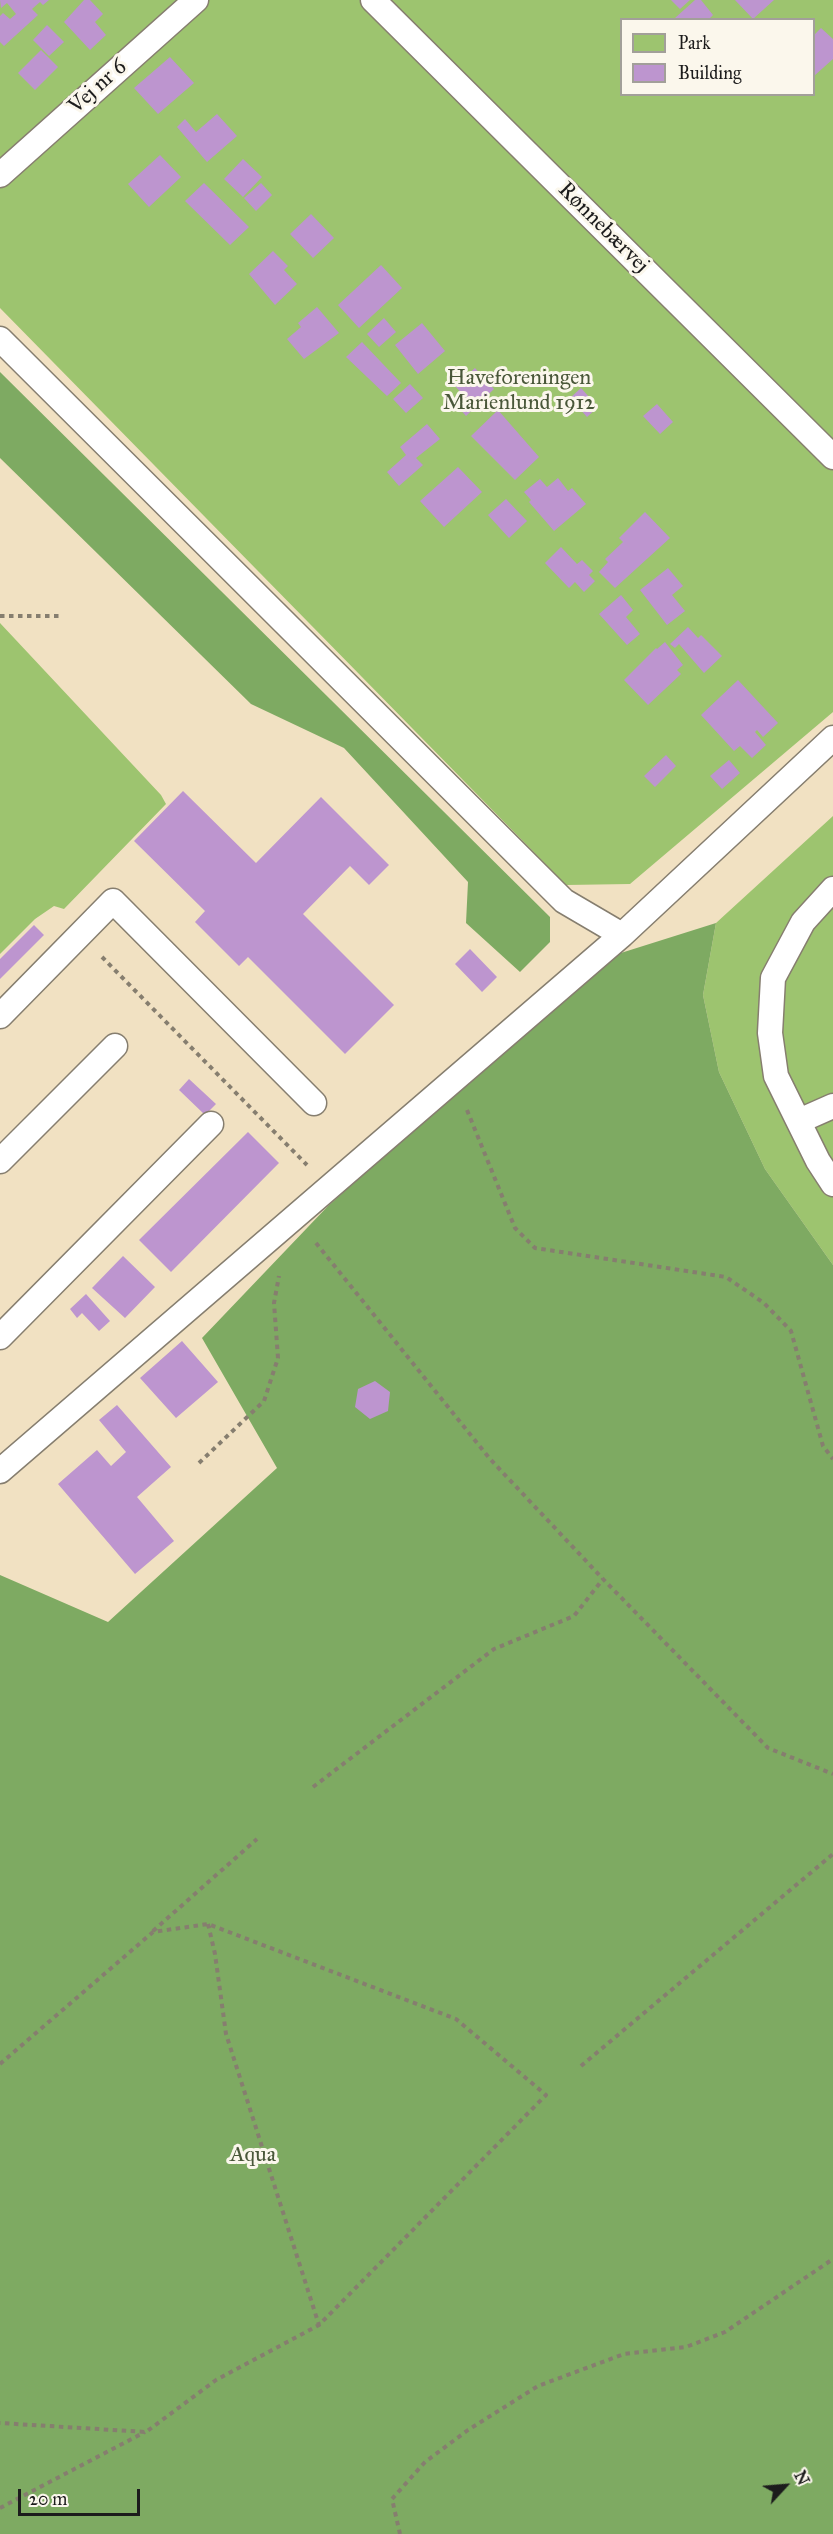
<!DOCTYPE html>
<meta charset="utf-8">
<style>
body{margin:0}
#map{position:relative;width:833px;height:2534px;overflow:hidden;background:#f1e1c2;font-family:"IM FELL Great Primer",serif}
canvas{display:block}
.legend{position:absolute;left:620px;top:18px;width:195px;height:78px;box-sizing:border-box;background:#fbf7ec;border:2px solid #a29f99;margin:0;padding:8px 10px;list-style:none;font-size:18px;color:#1c1c1c}
.legend li{display:flex;align-items:center;gap:12px;height:30px}
.legend b{width:30px;border:2px solid #a29f99}
.north{position:absolute;left:755px;top:2456px;width:60px;height:60px;-webkit-text-stroke:4px #fbf7ec;paint-order:stroke;rotate:64deg;font-size:16px;font-weight:700;line-height:24px;text-align:center;color:#1c1c1c}
.north::after{content:'';display:block;margin:auto;width:21px;height:27px;background:#1c1c1c;clip-path:polygon(50% 0,100% 100%,50% 72%,0 100%)}
.scale{position:absolute;left:18px;top:2489px;width:122px;height:27px;box-sizing:border-box;border:3px solid #1c1c1c;border-top:0;padding-left:8px;font-size:18px;line-height:21px;white-space:nowrap;color:#1c1c1c;-webkit-text-stroke:4px #fbf7ec;paint-order:stroke}
</style>
<div id="map">
<canvas width="833" height="2534"></canvas>
<ul class="legend">
<li><b style="height:16px;background:#9dc46f"></b>Park</li>
<li><b style="height:16px;background:#bd95cf"></b>Building</li>
</ul>
<div class="north">N</div>
<div class="scale">20 m</div>
</div>
<script>
const g = document.querySelector('canvas').getContext('2d');
g.lineJoin = 'round';
function paint(path, color) { g.fillStyle = color; g.fill(path, 'evenodd'); }
const poly = rows => new Path2D(rows.map(r => 'M' + r).join(''));
function strokePath(path, color, width, dash) { g.strokeStyle = color; g.lineWidth = width; g.lineCap = dash ? 'butt' : 'round'; g.setLineDash(dash || []); g.stroke(path); }
function write(font, color, halo, rows, align = 'center') {
  g.font = font + ' "IM FELL Great Primer",serif'; g.lineWidth = 6; g.setLineDash([]); g.textBaseline = 'middle'; g.strokeStyle = halo; g.fillStyle = color; for (const [text, x, y, turn = 0] of rows) {
    g.save(); g.translate(x, y); g.rotate((+turn || 0) * Math.PI / 180); g.textAlign = isNaN(turn) ? turn : align; if (halo) g.strokeText(text, 0, 0); g.fillText(text, 0, 0); g.restore();
  }
}
paint(poly([
 [0,0,833,0,833,712,630,884,566,885,0,308],
 [622,20,814,20,814,94,622,94],
 [0,623,161,795,166,804,64,909,54,906,35,919,0,954],
 [833,816,833,1265,765,1169,719,1072,703,995,716,923]
]), '#9dc46f');
paint(poly([
 [0,372,550,917,550,942,520,972,466,923,468,882,344,748,251,704,0,458],
 [716,923,703,995,719,1072,765,1169,833,1265,833,2534,0,2534,0,1575,108,1622,277,1468,202,1338,328,1206,605,958]
]), '#7eaa62');
paint(poly([
 [0,0,49,0,43,5,40,2,32,9,38,15,4,46,0,42,0,16,3,13,10,19,16,14,7,3,1,8],
 [84,0,90,0,103,14,95,22,106,35,90,50,64,22],
 [671,0,690,0,680,9],
 [695,0,701,0,713,15,708,20,676,20,675,18],
 [735,0,774,0,753,19],
 [47,25,64,42,49,56,33,40],
 [821,28,833,39,833,59,814,76,814,35],
 [41,50,58,67,35,90,18,73],
 [170,57,194,83,158,114,134,88],
 [217,114,237,136,207,162,177,127,185,119,196,132],
 [160,155,181,177,149,207,128,184],
 [243,159,262,177,243,197,224,179],
 [204,183,249,227,230,245,185,201],
 [261,183,272,195,256,211,244,198],
 [311,214,334,238,313,258,290,234],
 [273,251,288,266,284,270,297,284,275,305,249,274],
 [381,265,402,288,359,328,338,305],
 [317,307,339,333,304,359,287,339,301,327,298,323],
 [384,318,396,332,379,347,367,334],
 [422,323,445,351,418,374,395,345],
 [362,342,401,383,387,396,346,357],
 [475,368,494,389,466,416,459,408,468,400,455,386],
 [410,384,423,398,406,413,393,399],
 [581,388,598,407,587,417,570,398],
 [657,404,673,422,660,434,643,416],
 [498,410,539,457,515,480,471,436],
 [427,424,440,439,416,458,423,465,399,486,387,472,406,455,400,447],
 [458,467,482,492,444,527,420,501],
 [558,478,568,491,572,488,586,504,554,531,529,502,531,500,524,492,540,479,547,487],
 [506,499,527,521,509,538,488,515],
 [645,512,670,538,615,588,599,572,608,562,605,559,623,542,619,538],
 [561,547,577,564,582,560,593,571,589,575,595,581,584,592,575,582,569,588,545,563],
 [668,568,683,586,672,595,685,611,667,625,640,590],
 [621,595,633,610,626,617,640,634,627,645,599,614],
 [688,627,698,638,701,635,722,656,704,673,679,644,675,648,670,644],
 [665,642,683,665,677,670,681,674,648,705,624,680,656,648,657,649],
 [738,680,778,723,763,737,757,730,755,732,766,745,752,758,740,746,734,751,701,715],
 [666,755,676,766,655,787,644,776],
 [729,760,740,773,722,789,710,776],
 [183,791,256,863,321,797,389,865,369,885,350,866,303,914,394,1005,345,1054,248,957,239,966,195,922,205,911,134,841],
 [34,925,44,935,0,979,0,959],
 [470,949,497,977,482,992,455,964],
 [189,1079,216,1104,205,1115,179,1090],
 [248,1132,279,1163,171,1272,139,1240],
 [123,1256,155,1287,125,1318,92,1288],
 [86,1294,110,1321,99,1331,82,1313,77,1318,70,1309],
 [182,1341,218,1382,176,1418,140,1378],
 [375,1381,390,1392,388,1411,370,1419,355,1407,358,1389],
 [117,1405,171,1467,137,1497,174,1541,135,1574,58,1484,97,1450,111,1466,126,1452,99,1420]
]), '#bd95cf');
const service = poly([
 [373,0,833,457],
 [0,175,196,0],
 [0,339,564,901,622,935,833,738],
 [833,889,803,922,773,978,770,1033,776,1076,818,1161,833,1184],
 [0,1016,113,901,314,1103],
 [799,1121,833,1106],
 [0,1161,115,1046],
 [0,1337,211,1124],
 [0,1471,622,935]
]);
strokePath(service, '#867e6f', 27);
strokePath(poly([
 [0,616,59,616],
 [102,957,307,1165],
 [467,1110,515,1228,535,1248,726,1277,764,1303,791,1331,823,1446,833,1459],
 [316,1243,490,1459,603,1579,768,1748,833,1774],
 [199,1463,264,1401,278,1358,274,1303,279,1276],
 [313,1787,494,1649,574,1616,603,1579],
 [208,1924,215,1954,226,2034,319,2325],
 [153,1931,257,1839],
 [0,2064,153,1932,208,1924,456,2019,546,2095,319,2325,216,2380,146,2432,0,2423],
 [581,2066,833,1854],
 [0,2508,145,2432],
 [400,2534,392,2499,425,2462,468,2430,538,2386,624,2354,686,2347,725,2332,833,2259]
]), '#867e6f', 4, [4.5, 4.5]);
strokePath(service, '#fff', 24);
write('22px', '#1c1c1c', '#fbf7ec', [
 ["Vej nr 6",98,87,-42],
 ["Rønnebærvej",603,228,45]
]);
write('22px', '#495739', '#fbf7ec', [
 ["Haveforeningen",519,379],
 ["Marienlund 1912",519,404],
 ["Aqua",253,2156]
]);
</script>
